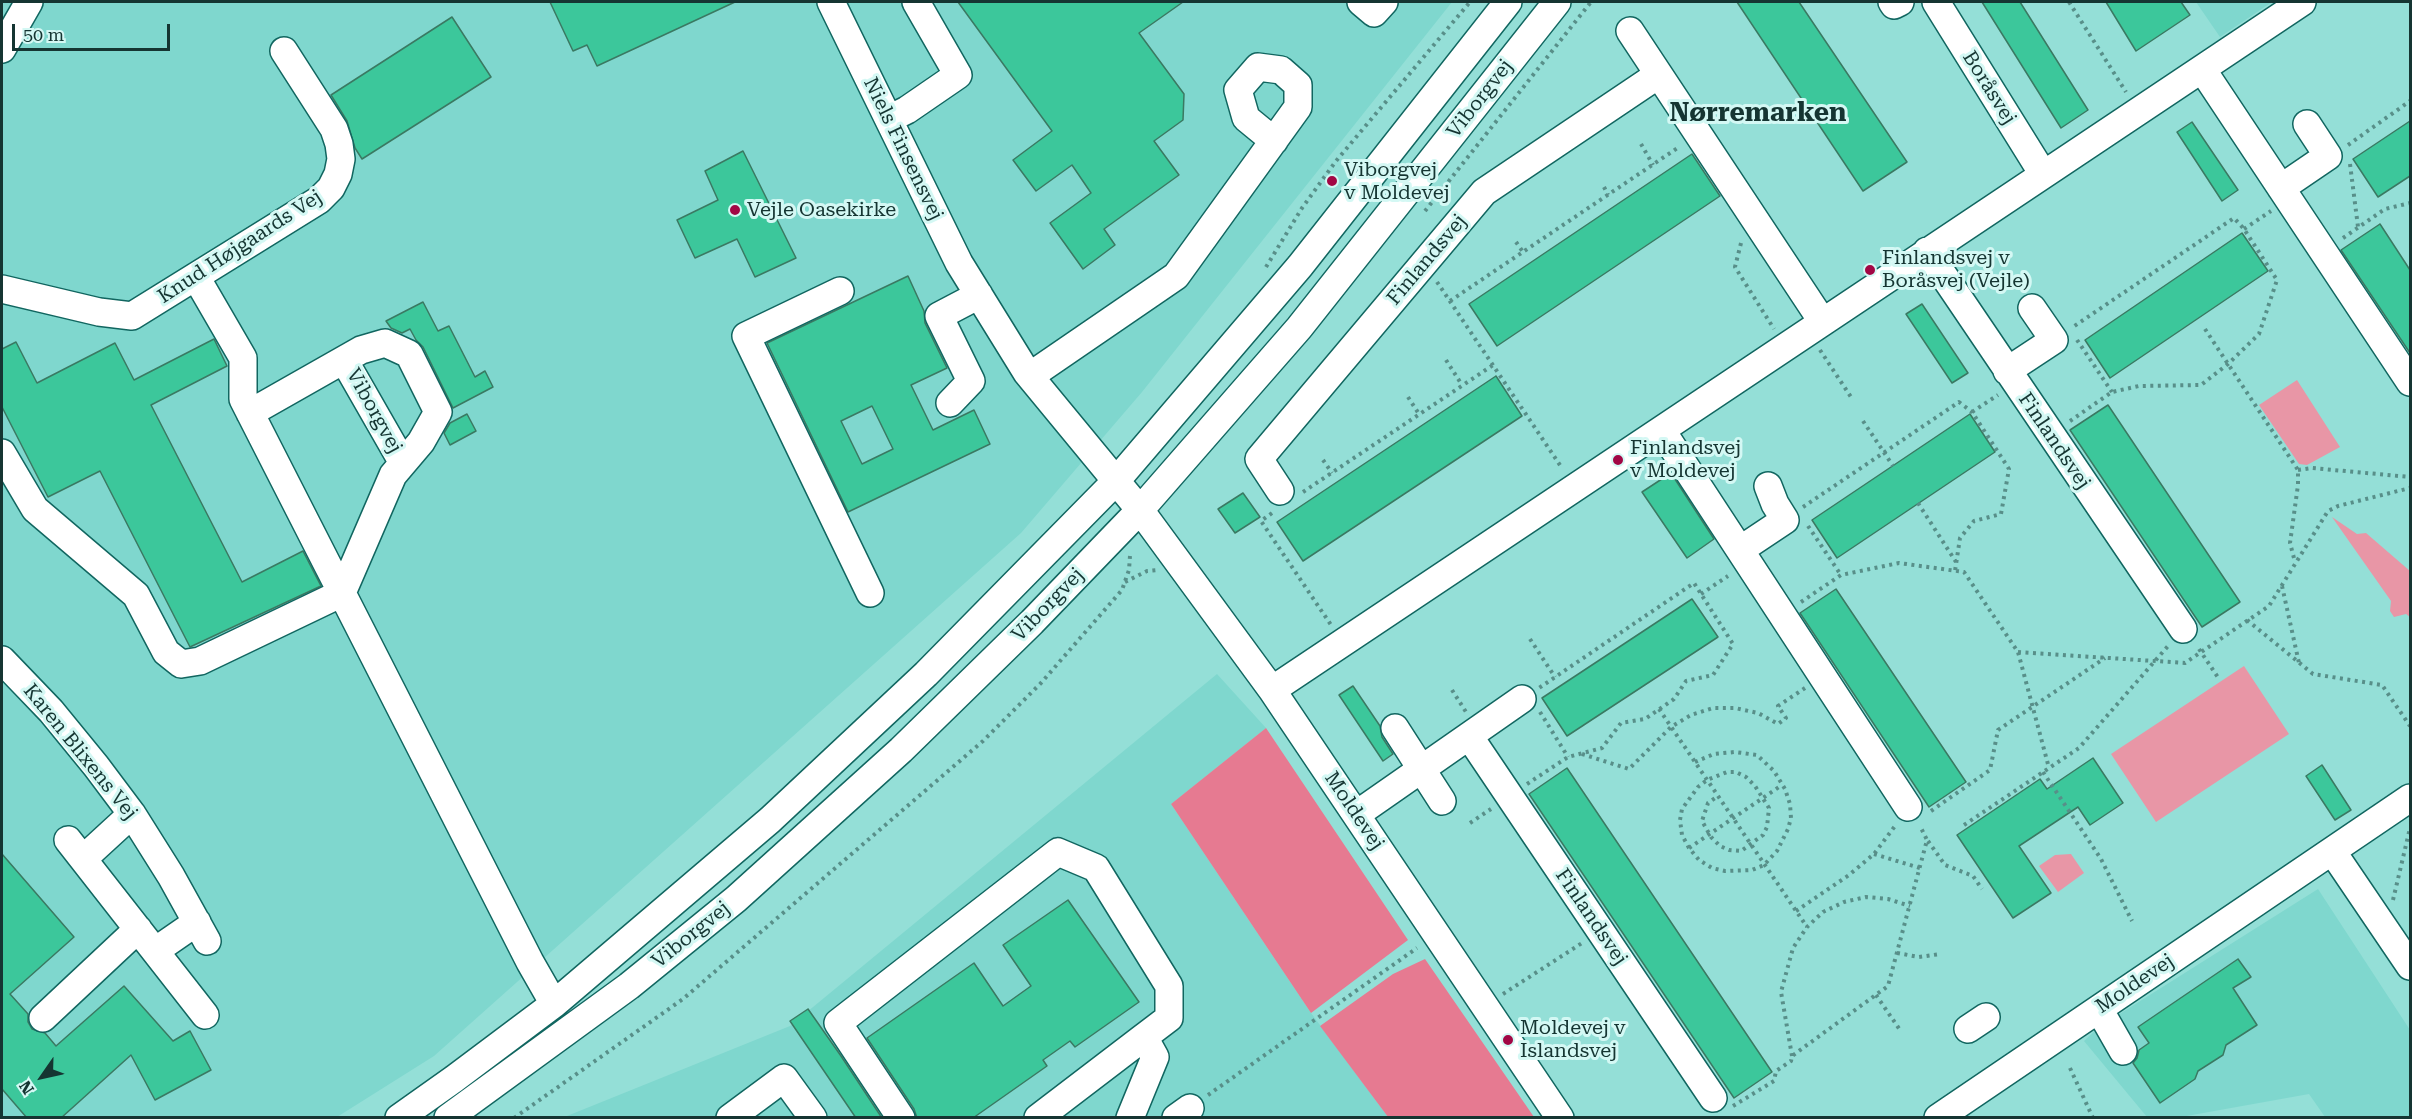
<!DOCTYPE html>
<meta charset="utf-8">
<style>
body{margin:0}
#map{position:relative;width:2412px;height:1119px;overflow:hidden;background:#94dfd7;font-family:"Roboto Serif",serif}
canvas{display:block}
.frame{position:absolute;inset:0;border:3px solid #153532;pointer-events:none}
.north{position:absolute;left:12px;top:1047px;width:60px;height:60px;-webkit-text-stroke:4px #d4f8f4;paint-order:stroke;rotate:236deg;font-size:16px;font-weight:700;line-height:24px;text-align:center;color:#153532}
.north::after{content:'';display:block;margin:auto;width:21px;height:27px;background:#153532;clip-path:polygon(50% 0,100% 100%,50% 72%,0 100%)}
.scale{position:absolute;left:12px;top:24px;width:158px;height:27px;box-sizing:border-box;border:3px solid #153532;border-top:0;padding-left:8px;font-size:18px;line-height:21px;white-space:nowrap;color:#153532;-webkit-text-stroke:4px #d4f8f4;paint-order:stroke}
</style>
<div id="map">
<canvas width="2412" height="1119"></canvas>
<div class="frame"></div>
<div class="north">N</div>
<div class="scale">50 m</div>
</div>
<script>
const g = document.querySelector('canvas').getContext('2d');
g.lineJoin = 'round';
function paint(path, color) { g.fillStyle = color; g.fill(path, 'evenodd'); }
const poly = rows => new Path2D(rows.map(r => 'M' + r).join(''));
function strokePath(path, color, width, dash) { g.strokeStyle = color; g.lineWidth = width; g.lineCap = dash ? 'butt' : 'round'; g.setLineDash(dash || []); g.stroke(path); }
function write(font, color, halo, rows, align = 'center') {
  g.font = font + ' "Roboto Serif",serif'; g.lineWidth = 6; g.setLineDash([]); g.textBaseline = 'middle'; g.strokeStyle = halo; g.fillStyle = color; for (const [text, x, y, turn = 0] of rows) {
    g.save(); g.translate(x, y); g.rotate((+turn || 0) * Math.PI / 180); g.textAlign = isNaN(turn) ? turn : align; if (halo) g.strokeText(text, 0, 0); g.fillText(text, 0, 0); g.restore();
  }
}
paint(poly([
 [2,2,1452,2,1142,392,1021,533,434,1056,337,1117,2,1118],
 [2196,2,2272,2,2220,37],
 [1217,674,1266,728,1171,804,1311,1013,1388,1117,562,1118,790,1026],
 [2318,889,2410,1030,2410,1117,2325,1117,2309,1094,2181,1117,2147,1117,2084,1041,2099,1027]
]), '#7fd7ce');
paint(poly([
 [2297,380,2340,447,2307,465,2299,464,2259,405],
 [2332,517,2357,534,2366,533,2410,571,2410,617,2406,614,2394,617,2390,611,2391,601],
 [2244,666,2289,734,2156,822,2111,754],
 [2071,854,2084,873,2058,892,2039,866,2055,855]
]), '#e896a6');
paint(poly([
 [1266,728,1408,940,1311,1013,1171,804],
 [1425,959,1534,1117,1388,1117,1320,1026,1393,974]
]), '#e67a91');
const building = poly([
 [550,2,735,2,597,66,587,45,573,51,550,2],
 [958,2,1183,2,1139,33,1184,94,1183,120,1154,141,1179,175,1104,229,1115,245,1083,269,1050,223,1091,193,1072,165,1036,191,1013,160,1052,131,958,2],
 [1737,2,1799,2,1907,162,1863,191,1737,2],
 [1982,2,2020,2,2088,110,2061,128,1982,2],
 [2106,2,2181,2,2190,15,2136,51,2106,2],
 [452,17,491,77,362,159,355,148,347,121,331,95,452,17],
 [2410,121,2410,176,2378,197,2353,159,2410,121],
 [2192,122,2238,190,2222,201,2177,132,2192,122],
 [743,151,796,258,755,277,737,239,695,258,677,220,718,200,705,171,743,151],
 [1692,154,1720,196,1497,346,1469,304,1692,154],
 [2380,224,2410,270,2410,353,2341,250,2380,224],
 [2242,233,2268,271,2110,378,2085,340,2242,233],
 [908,276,924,311,925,323,947,368,911,385,933,430,974,410,990,444,848,512,767,343,908,276],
 [872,406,893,449,862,464,841,421,872,406],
 [423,302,438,331,449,326,475,377,485,371,493,387,453,408,423,347,416,340,410,329,402,333,391,328,386,321,423,302],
 [1922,304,1968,373,1952,383,1906,314,1922,304],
 [214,339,227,366,151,405,242,582,303,551,321,586,190,647,100,471,48,497,2,407,2,349,16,342,37,383,115,343,134,380,214,339],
 [1496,376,1522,416,1303,561,1277,522,1496,376],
 [2108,405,2240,602,2202,627,2070,430,2108,405],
 [467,414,476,431,450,445,444,433,450,423,467,414],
 [1970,414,1995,452,1837,558,1812,520,1970,414],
 [1671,473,1714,539,1687,558,1642,492,1671,473],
 [1243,493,1260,517,1235,533,1218,509,1243,493],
 [1836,589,1966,782,1929,807,1800,613,1836,589],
 [1692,599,1718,637,1567,736,1542,698,1692,599],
 [1353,686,1380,726,1382,737,1393,754,1383,761,1339,695,1353,686],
 [2093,758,2123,803,2090,825,2078,807,2019,846,2051,893,2013,918,1957,835,2040,779,2047,789,2093,758],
 [2322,765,2351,810,2335,820,2306,776,2322,765],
 [1567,768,1772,1072,1734,1098,1529,794,1567,768],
 [2,854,74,937,10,994,28,1014,28,1022,32,1029,45,1033,56,1046,124,986,173,1041,190,1031,211,1070,155,1100,131,1055,61,1118,27,1118,2,1089,2,854],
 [1068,900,1139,1002,1075,1047,1070,1041,1043,1060,1047,1066,973,1118,917,1118,914,1109,867,1038,974,963,1003,1006,1031,986,1003,945,1068,900],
 [2238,959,2251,977,2233,988,2257,1025,2226,1045,2223,1055,2198,1071,2195,1079,2160,1103,2133,1063,2137,1058,2139,1050,2149,1043,2138,1027,2238,959],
 [808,1009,841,1056,882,1118,856,1118,790,1021,808,1009]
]);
paint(building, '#3cc79b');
strokePath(building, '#3a7962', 1.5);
const minor = poly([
 [831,2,959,263,1027,373,1140,510,1272,690,1560,1118],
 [1361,2,1374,13,1384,2],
 [1892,2,1894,5,1900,2],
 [1936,2,2043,174],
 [1630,31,1822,321],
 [2,49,29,2],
 [2202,69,2410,382],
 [889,119,907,110,958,75,916,2],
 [2281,188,2328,156,2307,124],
 [1927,251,2183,629],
 [196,277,243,358,243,399,530,962,554,1004],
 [2,289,99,312,132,316,319,200,331,188,338,174,341,159,339,144,334,129,284,51],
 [840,291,746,336,870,593],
 [344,360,403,463],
 [2007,371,2054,340,2032,308],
 [1030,376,1176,276,1298,107,1298,85,1281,70,1258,67,1238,90,1246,118,1274,141],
 [950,403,971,381,939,316,979,295],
 [1662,431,1908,807],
 [2,453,35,509,136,595,166,652,181,664,200,661,342,593,393,475,421,442,438,412,409,354,385,343,361,350,250,413],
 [1280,491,1259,459,1484,192,1658,75],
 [1740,550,1785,520,1775,504,1768,486],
 [2,660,51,711,96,766,132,814,171,876,207,941],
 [1272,690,2302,2],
 [1395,728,1442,801],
 [1469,736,1713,1098],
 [1357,814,1522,699],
 [68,840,205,1015],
 [2332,851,2410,966],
 [83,859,132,814],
 [155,951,197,922],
 [2099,1009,2123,1051],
 [43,1018,138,929],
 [1968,1029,1986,1017],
 [399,1118,454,1079,554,1004,770,820,926,674,1116,481,1300,266,1508,2],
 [448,1118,629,986,736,899,901,750,1032,622,1140,510,1299,328,1557,2],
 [730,1118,784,1078,813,1118],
 [901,1118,838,1023,1058,852,1096,868,1169,986,1169,1018,1144,1037,1155,1057,1130,1118],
 [1038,1118,1144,1037],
 [1176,1118,1190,1108],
 [1938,1118,2410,798]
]);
strokePath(minor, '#116660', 30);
strokePath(poly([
 [2069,2,2126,92],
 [1641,144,1653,165],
 [2348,145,2410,101],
 [2350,164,2358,227],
 [1604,187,1608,195],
 [1425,211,1591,2],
 [2244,229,2271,211],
 [2343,238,2385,209,2410,203],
 [1516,242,1523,252],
 [1741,243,1735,267,1774,329],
 [1266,267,1302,208,1336,161,1470,2],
 [1437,282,1562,468],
 [1450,301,1679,147],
 [2205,329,2298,470,2298,485,2290,543,2295,562],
 [2077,340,2112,392],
 [1820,350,1851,397],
 [1446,360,1462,385],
 [1408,397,1419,414],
 [1972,412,1998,395],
 [1863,421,1893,466],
 [2070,421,2112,392,2139,386,2201,385,2228,364,2259,334,2277,280,2244,229,2234,218,2073,327],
 [1323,460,1332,473],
 [2298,470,2312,468,2410,477],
 [1303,492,1493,365],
 [1918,503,1956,562],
 [1803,507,1959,402,1972,412,2009,469,2001,514,1974,521,1960,538,1955,571],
 [1272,513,1261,521,1331,625],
 [1808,526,1841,575],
 [1125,582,1147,571,1157,570],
 [2282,586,2299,663],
 [1701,594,1728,576],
 [1801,602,1841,575,1899,563,1964,572,2018,652,2049,768],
 [2247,620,2313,674,2382,685,2410,726],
 [1530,639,1555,677],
 [2199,649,2219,679],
 [2018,652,2185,663,2269,606,2328,511,2338,506,2410,488],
 [1452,690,1466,712],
 [1659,709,1807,927],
 [1540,712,1568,757],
 [1582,754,1629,769,1671,727,1691,715,1713,708,1735,708,1758,713,1778,724,1786,718,1778,706,1805,688],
 [1695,762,1714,754,1735,752,1757,755,1774,771,1785,789,1790,804,1791,818,1788,829,1777,851,1764,865,1752,870,1725,871,1712,868,1699,860,1689,848,1682,835,1680,820,1682,809,1698,787,1707,780,1727,772,1736,772,1746,777,1755,786,1769,808,1767,827,1763,835,1741,851,1729,850,1720,846,1711,837,1702,821,1708,803,1718,796],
 [2043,772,2101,859,2132,921],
 [1527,784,1568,757,1602,748,1621,723,1645,719,1674,699,1686,681,1713,675,1733,644,1694,583,1539,688],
 [1931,811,1990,770,1998,730,2105,658],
 [1470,823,1491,809],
 [1964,825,2079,748,2168,646],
 [1928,841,1945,865,1973,876,1982,889],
 [1689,848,1782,785],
 [1874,854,1920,868],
 [2393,900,2410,828],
 [1796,911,1849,875,1874,854,1895,826],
 [1897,953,1919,957,1940,954],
 [1503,994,1582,943],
 [1876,995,1900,1030],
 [1792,1056,1781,992,1793,948,1807,927,1823,912,1844,902,1866,897,1888,899,1910,906],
 [2070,1068,2093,1118],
 [1208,1095,1417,948],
 [1733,1106,1774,1081,1776,1071,1791,1061,1792,1056,1888,986,1927,840,1920,826],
 [514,1118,683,999,983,741,1041,683,1122,590,1129,570,1130,556]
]), '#588f89', 4, [3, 4.5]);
strokePath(minor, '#fff', 27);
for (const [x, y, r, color] of [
 [1332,181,6,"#a20745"],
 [735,210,6,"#a20745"],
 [1870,270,6,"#a20745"],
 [1618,460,6,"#a20745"],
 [1508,1040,6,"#a20745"]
]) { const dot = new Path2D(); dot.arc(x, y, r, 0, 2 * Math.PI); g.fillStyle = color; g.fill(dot); strokePath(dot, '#d4f8f4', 2); }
write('20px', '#153532', '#d4f8f4', [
 ["Boråsvej",1989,88,58],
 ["Viborgvej",1480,99,-52],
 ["Niels Finsensvej",903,149,64],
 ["Knud Højgaards Vej",240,247,-33],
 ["Finlandsvej",1427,260,-50],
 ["Viborgvej",374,411,61],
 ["Finlandsvej",2054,441,56],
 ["Viborgvej",1048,605,-46],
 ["Karen Blixens Vej",80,752,51],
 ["Moldevej",1354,811,56],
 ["Finlandsvej",1591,917,56],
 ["Viborgvej",691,935,-39],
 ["Moldevej",2135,984,-34]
]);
write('20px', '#153532', '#d4f8f4', [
 ["Viborgvej",1344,170],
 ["v Moldevej",1344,193],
 ["Vejle Oasekirke",747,210],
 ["Finlandsvej v",1882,258],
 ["Boråsvej (Vejle)",1882,281],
 ["Finlandsvej",1630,448],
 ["v Moldevej",1630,471],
 ["Moldevej v",1520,1028],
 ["Islandsvej",1520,1051]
], 'left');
write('bold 26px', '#153532', '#d4f8f4', [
 ["Nørremarken",1758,113]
]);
</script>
